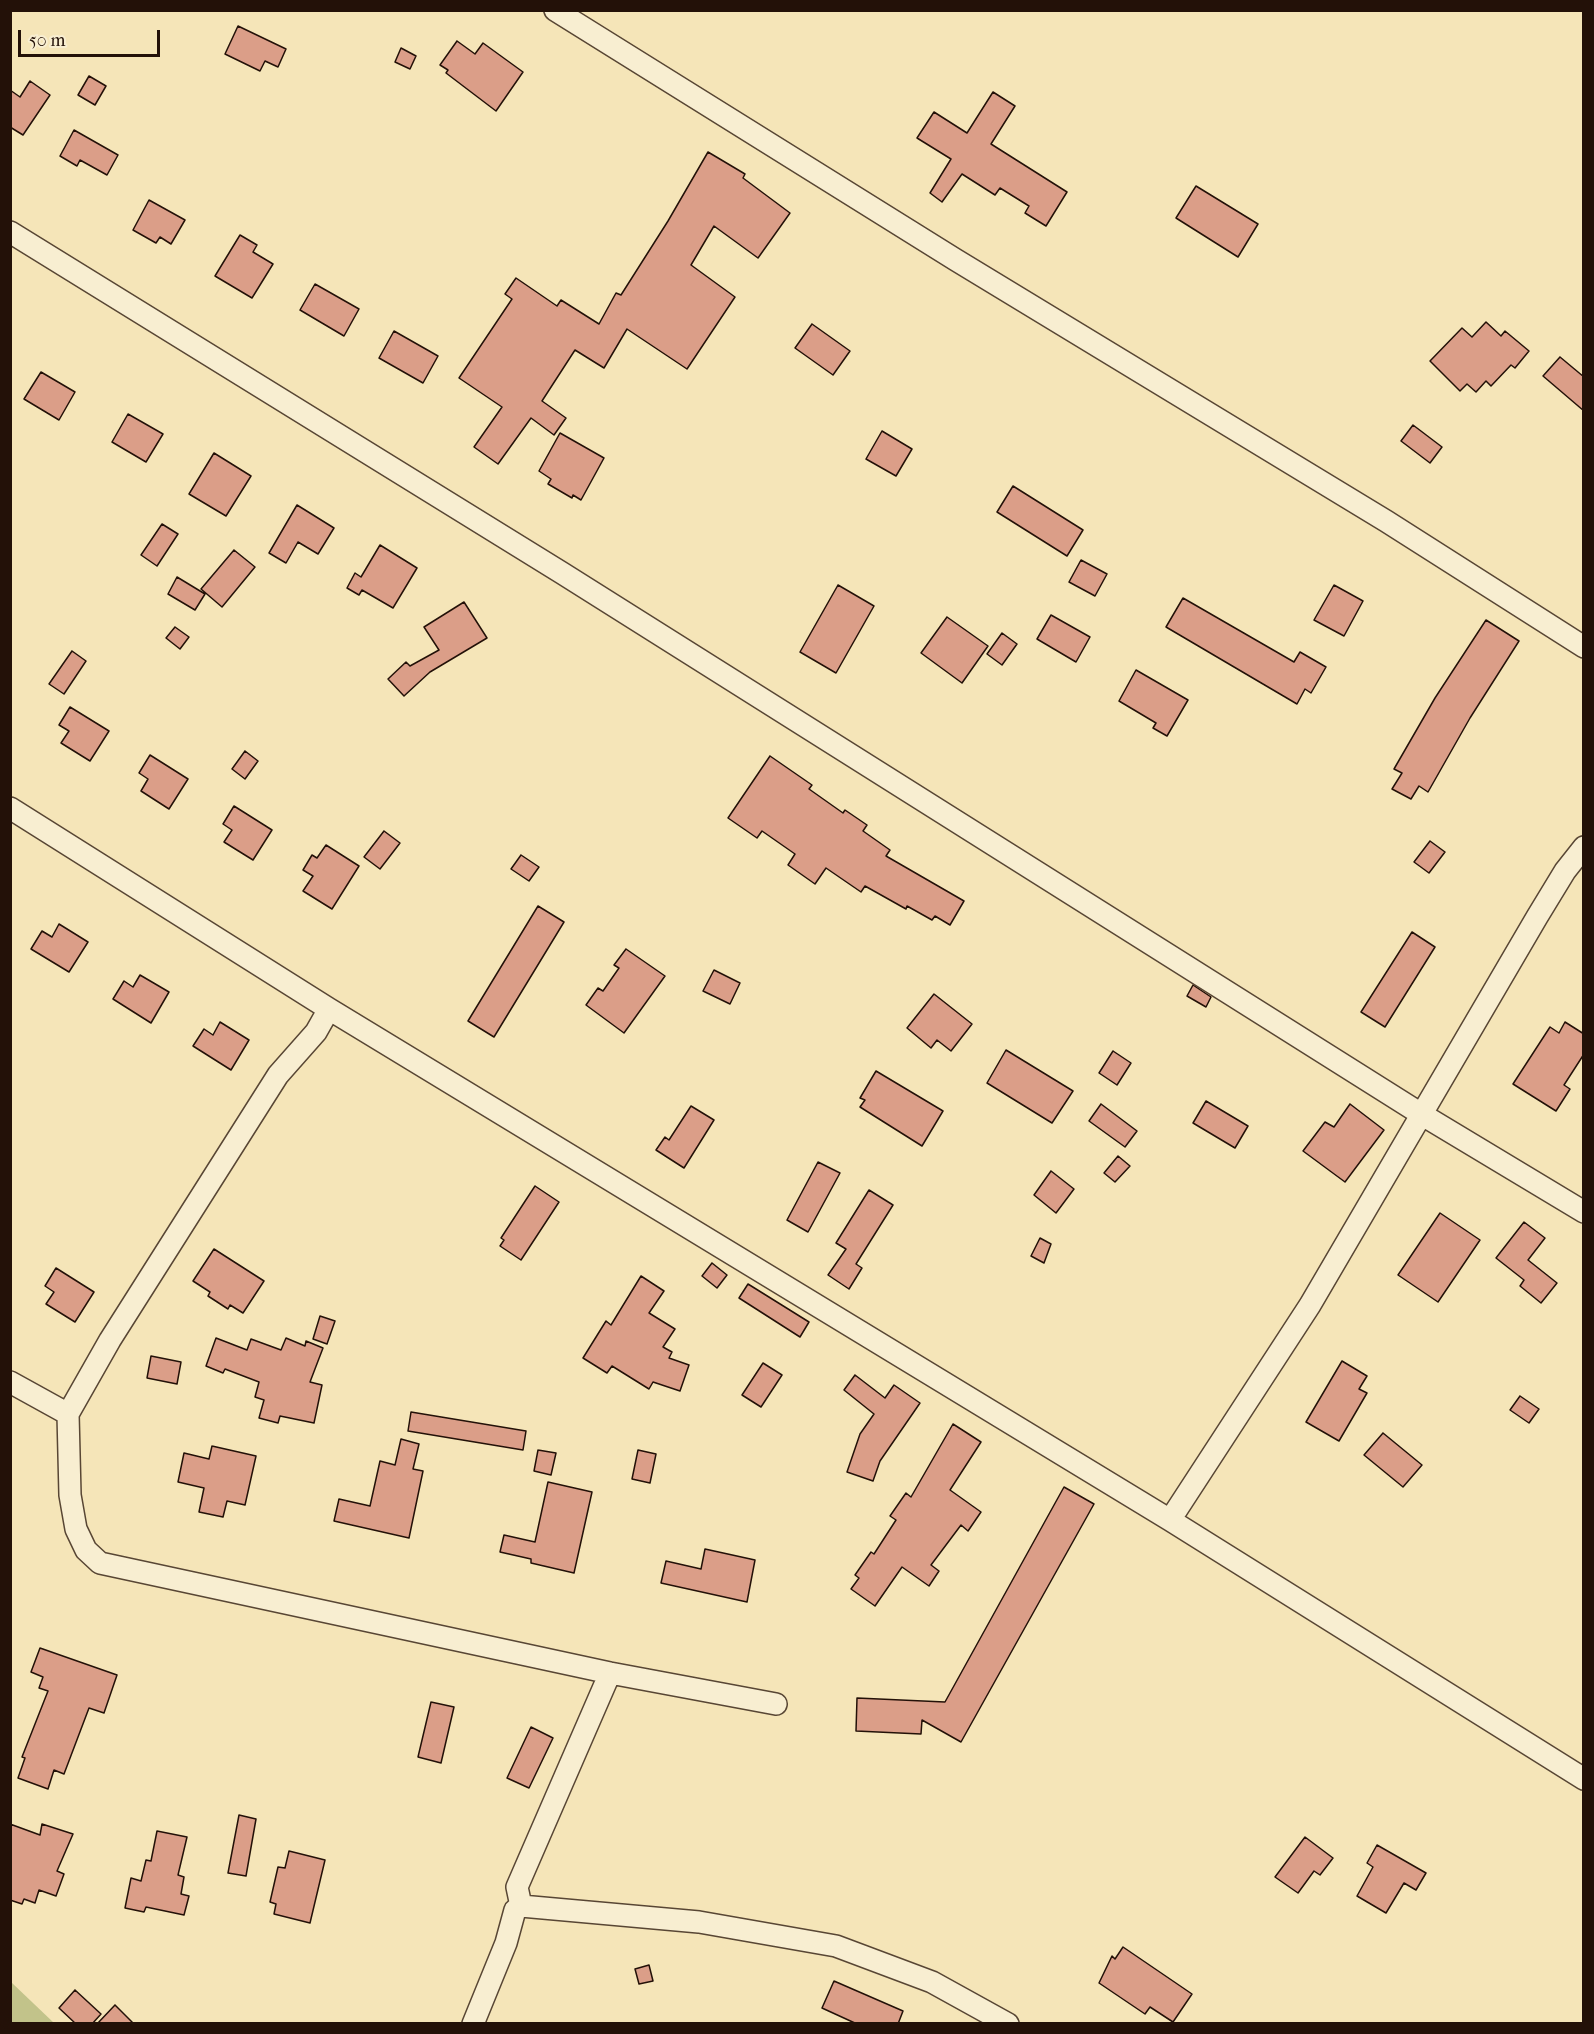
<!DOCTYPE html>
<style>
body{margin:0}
#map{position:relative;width:1594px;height:2034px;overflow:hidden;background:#f5e5b8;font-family:"IM FELL French Canon",serif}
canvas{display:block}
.frame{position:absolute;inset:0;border:12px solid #231108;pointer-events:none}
.scale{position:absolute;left:18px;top:30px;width:142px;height:27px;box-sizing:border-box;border:3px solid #231108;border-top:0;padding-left:8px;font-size:18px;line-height:21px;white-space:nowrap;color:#231108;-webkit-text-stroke:4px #f8eed1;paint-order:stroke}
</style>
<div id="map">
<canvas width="1594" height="2034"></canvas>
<div class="frame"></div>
<div class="scale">50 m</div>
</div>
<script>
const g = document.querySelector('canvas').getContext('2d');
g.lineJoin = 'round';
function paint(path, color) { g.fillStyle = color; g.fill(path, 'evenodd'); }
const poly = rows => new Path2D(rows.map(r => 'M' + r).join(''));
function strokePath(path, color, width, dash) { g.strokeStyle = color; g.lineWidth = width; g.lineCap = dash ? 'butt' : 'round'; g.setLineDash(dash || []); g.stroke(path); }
paint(poly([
 [11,1982,54,2023,11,2023]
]), '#c2c38a');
const building = poly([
 [238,26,286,49,278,67,265,61,260,71,225,54,238,26],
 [457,41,475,54,483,43,523,72,496,111,446,73,448,70,440,65,457,41],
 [401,48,416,56,410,69,395,62,401,48],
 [89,76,106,86,95,105,78,95,89,76],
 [30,81,50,95,23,135,10,127,10,90,20,97,30,81],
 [993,92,1015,106,991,144,1067,192,1046,226,1025,213,1029,206,1000,188,995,195,962,174,942,202,930,193,951,159,917,138,934,112,967,133,993,92],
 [74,130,118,155,107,175,80,160,77,166,60,156,74,130],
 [708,152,745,174,743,178,790,213,758,258,714,226,691,265,735,297,687,369,627,329,604,368,575,350,542,401,566,418,554,435,531,418,498,464,474,447,502,407,459,378,512,299,505,294,516,278,557,306,561,300,599,324,616,293,621,295,668,221,708,152],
 [1196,186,1258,224,1238,257,1176,218,1196,186],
 [149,200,185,220,171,244,160,237,156,243,133,230,149,200],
 [240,235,257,245,253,252,273,264,252,298,215,276,240,235],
 [315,284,359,309,344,336,300,310,315,284],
 [1486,322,1501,336,1505,331,1529,351,1515,368,1511,365,1491,386,1486,381,1476,392,1467,384,1460,391,1430,361,1462,328,1472,337,1486,322],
 [812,324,850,351,833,375,795,348,812,324],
 [394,331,438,356,423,383,379,358,394,331],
 [1560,357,1584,377,1584,411,1543,376,1560,357],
 [41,372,75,392,59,420,24,399,41,372],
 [128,414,163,434,146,462,112,442,128,414],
 [1413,425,1442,447,1430,463,1401,441,1413,425],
 [882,431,912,449,896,476,866,459,882,431],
 [560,433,604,458,581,500,573,495,572,498,548,484,551,479,539,471,560,433],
 [214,453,251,476,226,516,189,494,214,453],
 [1013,486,1083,530,1067,556,997,512,1013,486],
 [297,505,334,528,318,554,298,542,286,563,269,553,297,505],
 [162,524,178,534,157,566,141,555,162,524],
 [380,545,417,568,393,608,362,590,359,595,347,588,355,573,361,577,380,545],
 [234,550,255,567,222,607,201,589,234,550],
 [1081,560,1107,574,1095,596,1069,582,1081,560],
 [177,577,205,594,195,610,168,594,177,577],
 [838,585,874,606,836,673,800,652,838,585],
 [1334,585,1363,601,1344,636,1314,620,1334,585],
 [1183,598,1294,662,1300,652,1326,667,1311,693,1305,689,1297,704,1166,627,1183,598],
 [464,602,487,638,430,672,404,696,388,679,406,662,410,666,439,650,424,627,464,602],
 [1051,615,1090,637,1076,662,1037,639,1051,615],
 [947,617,988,646,962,683,921,653,947,617],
 [1486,620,1519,641,1470,718,1428,792,1419,786,1411,799,1392,789,1402,773,1394,769,1435,698,1486,620],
 [175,627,189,637,180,649,166,638,175,627],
 [1002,633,1017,644,1002,665,987,654,1002,633],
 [72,651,86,661,64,694,49,684,72,651],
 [1136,670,1188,700,1167,736,1153,728,1156,723,1119,701,1136,670],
 [70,707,109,731,90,761,61,743,69,731,59,725,70,707],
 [245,751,258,761,245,779,232,769,245,751],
 [150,755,188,779,169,809,141,791,148,779,139,773,150,755],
 [770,756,812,785,809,789,843,813,845,810,867,825,863,831,890,850,886,856,964,901,950,925,935,916,932,920,907,906,906,909,865,886,861,892,826,868,815,884,788,865,795,854,762,831,757,838,728,818,770,756],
 [234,806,272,830,253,860,224,842,232,830,223,824,234,806],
 [384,831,400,843,380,869,364,857,384,831],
 [1430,841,1445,852,1429,873,1414,862,1430,841],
 [326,845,359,866,332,909,303,891,313,876,303,870,312,855,317,858,326,845],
 [521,855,539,867,529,881,511,869,521,855],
 [538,906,564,922,494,1037,468,1021,538,906],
 [59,924,88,942,69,972,31,949,42,931,52,937,59,924],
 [1412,932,1435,947,1385,1027,1361,1012,1412,932],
 [626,949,665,976,624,1033,586,1005,598,988,603,991,619,968,614,965,626,949],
 [714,970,740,983,730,1004,703,991,714,970],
 [140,975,169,992,151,1023,113,999,124,981,133,987,140,975],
 [1193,985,1211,997,1206,1007,1187,996,1193,985],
 [934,994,972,1024,951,1051,937,1040,931,1048,907,1028,934,994],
 [220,1022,249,1040,231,1070,193,1046,204,1029,213,1035,220,1022],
 [1565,1022,1584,1034,1584,1054,1564,1085,1570,1089,1556,1111,1513,1084,1550,1027,1559,1033,1565,1022],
 [1006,1050,1073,1091,1052,1123,987,1083,1006,1050],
 [1113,1051,1131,1063,1117,1085,1099,1073,1113,1051],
 [876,1071,943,1111,922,1146,860,1107,865,1100,860,1098,876,1071],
 [1206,1101,1248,1126,1235,1148,1193,1123,1206,1101],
 [1101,1104,1137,1131,1125,1147,1089,1121,1101,1104],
 [1350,1104,1384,1130,1345,1182,1303,1151,1325,1122,1334,1127,1350,1104],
 [691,1106,714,1120,684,1168,656,1150,665,1137,669,1140,691,1106],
 [1118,1156,1130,1166,1115,1182,1104,1173,1118,1156],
 [818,1162,840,1173,808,1232,787,1220,818,1162],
 [1051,1171,1074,1189,1056,1213,1034,1195,1051,1171],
 [535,1186,559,1202,521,1260,500,1246,504,1240,501,1238,535,1186],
 [869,1190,893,1205,856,1264,862,1268,849,1289,828,1275,846,1249,836,1243,869,1190],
 [1440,1213,1480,1240,1438,1302,1398,1275,1440,1213],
 [1524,1222,1545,1238,1528,1260,1557,1283,1541,1303,1520,1286,1524,1280,1496,1258,1524,1222],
 [1040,1238,1051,1244,1044,1263,1031,1256,1040,1238],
 [214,1249,264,1281,243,1313,230,1305,228,1309,208,1296,210,1292,193,1281,214,1249],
 [712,1263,727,1275,717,1288,702,1276,712,1263],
 [56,1268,94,1292,75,1322,46,1304,54,1292,45,1286,56,1268],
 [641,1276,664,1291,649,1313,675,1329,663,1347,672,1352,669,1358,689,1365,680,1391,653,1382,649,1389,612,1366,607,1373,583,1358,606,1321,611,1325,641,1276],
 [748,1284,809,1322,800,1337,739,1298,748,1284],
 [320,1316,335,1321,327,1344,313,1339,320,1316],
 [216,1338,247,1350,251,1339,281,1350,286,1338,305,1346,306,1341,323,1348,310,1382,322,1385,314,1423,280,1416,278,1423,259,1418,264,1400,255,1397,259,1382,225,1369,223,1373,206,1366,216,1338],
 [151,1356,181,1362,177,1384,147,1378,151,1356],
 [1342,1361,1367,1376,1359,1389,1367,1393,1339,1441,1306,1422,1342,1361],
 [763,1363,782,1375,761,1407,742,1395,763,1363],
 [855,1375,885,1398,894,1385,920,1403,880,1461,873,1481,847,1472,860,1434,874,1414,844,1390,855,1375],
 [1520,1396,1539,1409,1529,1423,1510,1410,1520,1396],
 [411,1412,526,1431,523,1450,408,1431,411,1412],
 [953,1424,981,1442,950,1490,981,1512,968,1531,961,1525,931,1565,939,1571,929,1586,902,1567,875,1606,851,1589,859,1578,855,1575,871,1552,874,1554,896,1520,890,1516,906,1493,911,1497,953,1424],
 [1383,1433,1422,1465,1403,1487,1364,1455,1383,1433],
 [401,1439,419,1444,413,1469,423,1471,409,1538,334,1521,339,1499,370,1506,380,1461,395,1465,401,1439],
 [212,1446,256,1456,245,1505,227,1501,223,1517,199,1512,204,1488,178,1482,184,1453,209,1459,212,1446],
 [538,1450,556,1453,551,1475,534,1471,538,1450],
 [638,1450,656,1454,650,1483,632,1479,638,1450],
 [548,1482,592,1492,574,1573,531,1563,531,1559,500,1552,504,1535,535,1542,548,1482],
 [1064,1487,1094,1504,961,1742,922,1720,921,1734,856,1731,857,1698,945,1702,1064,1487],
 [705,1549,755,1560,747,1602,661,1583,666,1561,701,1569,705,1549],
 [40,1648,117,1675,104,1713,89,1708,64,1774,54,1770,48,1789,18,1778,25,1758,22,1757,48,1691,39,1688,43,1677,31,1672,40,1648],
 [431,1702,454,1707,441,1763,418,1757,431,1702],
 [531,1727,553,1738,529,1788,507,1778,531,1727],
 [239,1815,256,1819,246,1876,228,1873,239,1815],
 [10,1824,40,1835,42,1824,73,1834,57,1871,64,1874,56,1896,39,1890,35,1903,24,1899,22,1904,10,1900,10,1824],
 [157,1831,187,1837,178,1875,184,1877,181,1894,189,1896,184,1915,146,1907,144,1912,125,1908,131,1878,141,1881,146,1860,151,1861,157,1831],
 [1305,1837,1333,1858,1320,1875,1314,1871,1298,1893,1275,1877,1305,1837],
 [1377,1845,1426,1873,1416,1890,1404,1883,1386,1913,1357,1896,1373,1867,1367,1863,1377,1845],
 [289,1851,325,1860,310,1923,274,1914,276,1904,270,1902,278,1867,285,1868,289,1851],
 [1123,1947,1192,1994,1173,2022,1150,2007,1145,2014,1099,1983,1112,1956,1115,1959,1123,1947],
 [649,1965,653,1981,639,1984,635,1969,649,1965],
 [834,1981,903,2011,898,2024,857,2024,822,2008,834,1981],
 [75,1990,101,2014,92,2024,76,2024,59,2008,75,1990],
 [115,2005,134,2024,97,2024,115,2005]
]);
paint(building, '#db9e88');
strokePath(building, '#231108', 1.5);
const minor = poly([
 [555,10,956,260,1386,521,1584,647],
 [10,232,562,573,1421,1114,1584,1212],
 [10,808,329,1009,1170,1520,1584,1779],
 [329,1009,316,1032,278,1075,110,1340,68,1414,70,1495,76,1529,86,1550,100,1563,610,1673,776,1704],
 [10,1382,68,1414],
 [1170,1520,1310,1305,1537,917,1565,871,1584,847],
 [521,1906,699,1922,836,1946,932,1982,1008,2024],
 [473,2024,506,1943,515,1910,521,1906,517,1887,610,1673]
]);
strokePath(minor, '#584634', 24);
strokePath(minor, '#f8eed1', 21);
</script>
